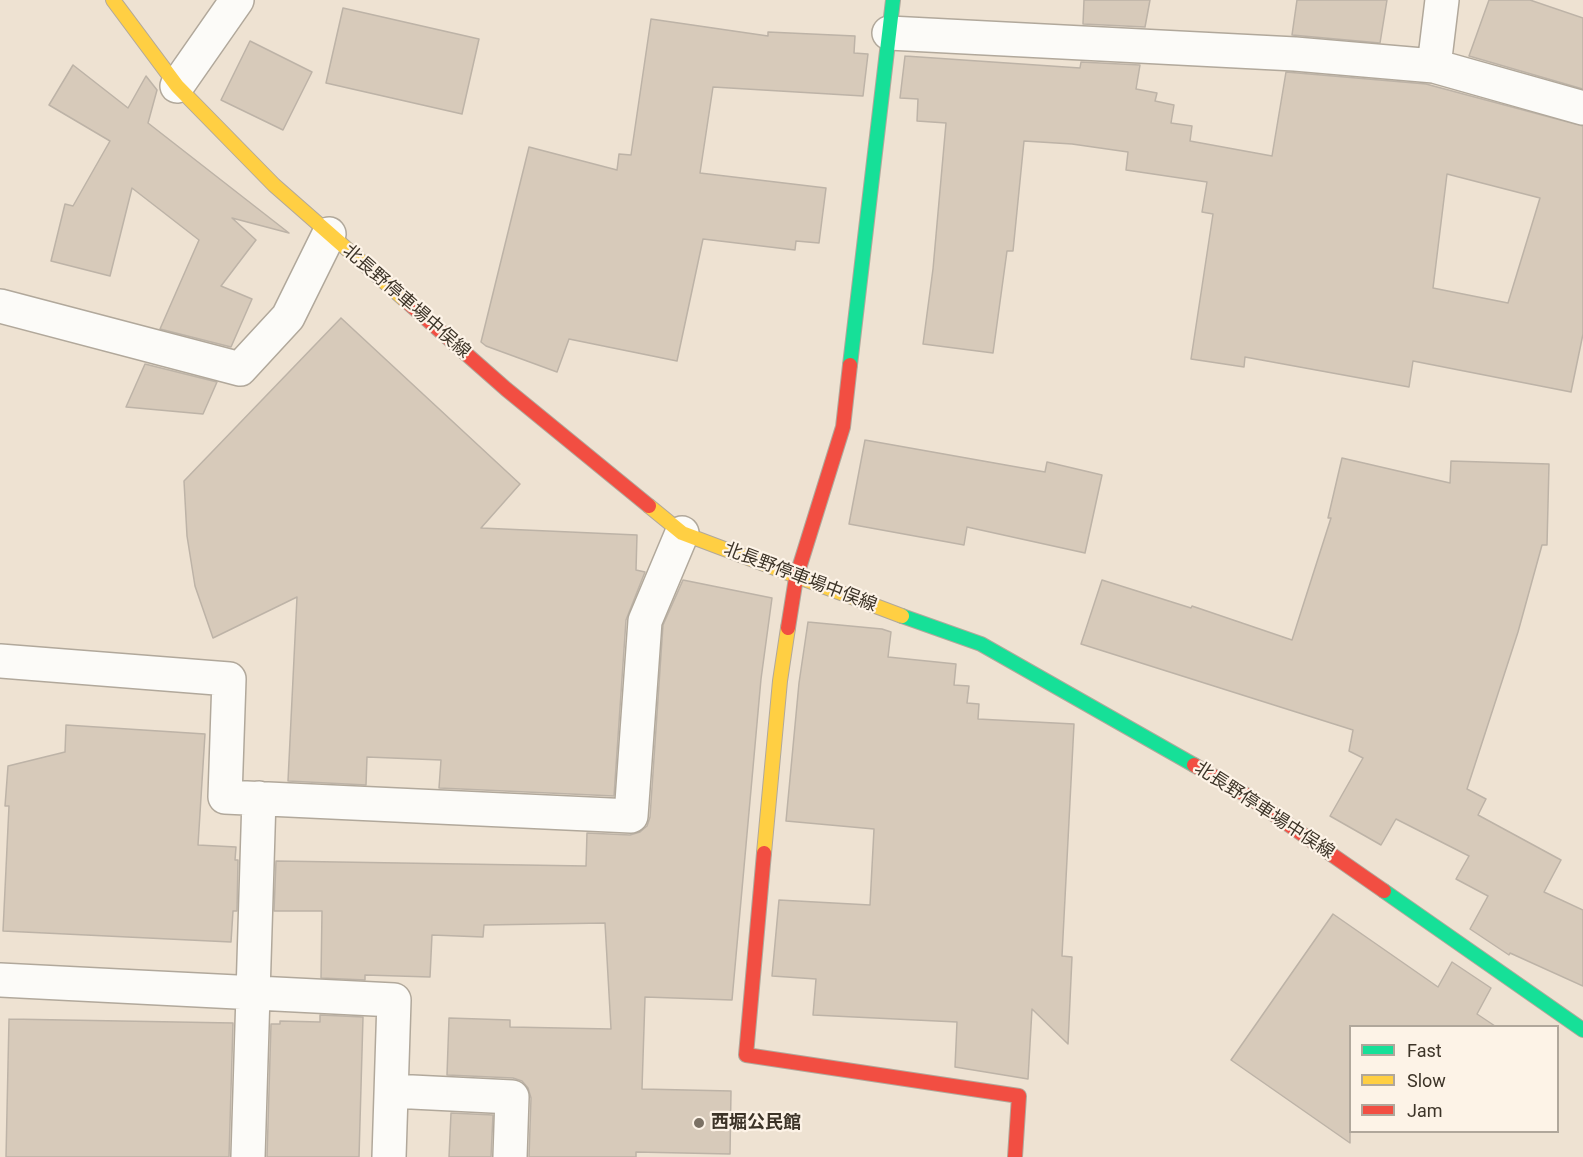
<!DOCTYPE html>
<meta charset="utf-8">
<style>
body{margin:0}
#map{position:relative;width:1583px;height:1157px;overflow:hidden;background:#eee2d2;font-family:Roboto,sans-serif}
canvas{display:block}
.legend{position:absolute;left:1349px;top:1025px;width:210px;height:108px;box-sizing:border-box;background:#fdf3e7;border:2px solid #b0a79b;margin:0;padding:8px 10px;list-style:none;font-size:18px;color:#3d3428}
.legend li{display:flex;align-items:center;gap:12px;height:30px}
.legend b{width:30px;border:2px solid #b0a79b}
</style>
<div id="map">
<canvas width="1583" height="1157"></canvas>
<ul class="legend">
<li><b style="height:8px;background:#16e098"></b>Fast</li>
<li><b style="height:8px;background:#ffcf43"></b>Slow</li>
<li><b style="height:8px;background:#f24e42"></b>Jam</li>
</ul>
</div>
<script>
const g = document.querySelector('canvas').getContext('2d');
g.lineJoin = 'round';
function paint(path, color) { g.fillStyle = color; g.fill(path, 'evenodd'); }
const poly = rows => new Path2D(rows.map(r => 'M' + r).join(''));
function strokePath(path, color, width, dash) { g.strokeStyle = color; g.lineWidth = width; g.lineCap = dash ? 'butt' : 'round'; g.setLineDash(dash || []); g.stroke(path); }
function write(font, color, halo, rows, align = 'center') {
  g.font = font + ' Roboto,"Noto Sans JP",sans-serif'; g.lineWidth = 4.5; g.setLineDash([]); g.textBaseline = 'middle'; g.strokeStyle = halo; g.fillStyle = color; for (const [text, x, y, turn = 0] of rows) {
    g.save(); g.translate(x, y); g.rotate((+turn || 0) * Math.PI / 180); g.textAlign = isNaN(turn) ? turn : align; if (halo) g.strokeText(text, 0, 0); g.fillText(text, 0, 0); g.restore();
  }
}
const building = poly([
 [1084,0,1150,0,1145,27,1083,24,1084,0],
 [1297,0,1387,0,1380,43,1292,35,1297,0],
 [1489,0,1530,0,1583,18,1583,89,1469,56,1489,0],
 [343,8,479,39,462,114,326,83,343,8],
 [651,19,768,36,768,32,855,36,854,53,868,54,863,96,713,87,700,173,826,188,819,243,796,241,795,250,703,239,677,361,569,339,557,372,486,346,481,342,529,147,617,170,619,154,631,155,651,19],
 [250,41,312,72,283,130,221,100,250,41],
 [905,56,1080,68,1081,62,1140,65,1136,89,1157,93,1155,101,1174,105,1171,123,1192,126,1190,141,1272,156,1286,72,1426,84,1583,126,1583,334,1571,392,1413,361,1409,387,1245,357,1244,367,1191,359,1213,214,1202,212,1207,182,1126,170,1128,152,1072,144,1024,141,1013,251,1007,251,993,353,923,344,933,269,946,123,917,121,918,99,900,98,905,56],
 [1447,174,1540,198,1508,303,1433,288,1447,174],
 [73,65,128,108,146,76,157,90,148,123,289,233,232,218,256,240,221,286,252,299,231,347,160,329,199,240,132,188,110,276,51,261,65,204,73,206,110,141,49,105,73,65],
 [341,318,520,484,481,528,637,535,636,570,645,572,626,620,614,796,439,788,441,760,367,757,366,785,288,781,297,597,213,638,195,586,187,536,184,481,341,318],
 [145,364,217,382,203,414,126,407,145,364],
 [865,440,1045,472,1047,462,1102,475,1085,553,967,527,964,545,849,524,865,440],
 [1342,458,1450,483,1451,461,1549,464,1547,545,1542,545,1518,632,1467,789,1486,799,1478,815,1561,860,1544,892,1583,910,1583,986,1510,953,1509,955,1470,929,1488,896,1456,879,1469,856,1396,819,1381,845,1330,816,1363,758,1349,751,1353,730,1081,644,1102,580,1191,608,1192,606,1292,640,1331,518,1328,518,1342,458],
 [683,580,772,598,761,679,732,1000,645,997,642,1089,731,1091,730,1154,636,1152,636,1157,529,1157,531,1098,528,1088,522,1081,513,1078,447,1075,449,1018,510,1020,510,1027,611,1029,605,923,484,925,483,937,432,935,430,977,365,975,365,980,321,978,322,911,274,911,276,861,586,866,587,833,630,835,640,832,647,826,650,817,663,625,683,580],
 [808,622,882,629,891,632,888,657,956,664,954,685,969,686,967,703,979,704,978,719,1074,724,1062,956,1072,957,1068,1044,1032,1009,1028,1079,955,1067,957,1022,813,1015,816,979,772,976,779,900,870,905,874,829,786,821,799,683,808,622],
 [66,725,205,734,198,845,236,847,235,860,238,860,237,911,233,911,231,942,3,931,9,806,5,806,8,766,65,752,66,725],
 [1333,914,1438,987,1452,962,1491,988,1477,1014,1495,1026,1350,1026,1350,1143,1231,1060,1333,914],
 [320,1015,363,1017,359,1157,267,1157,271,1024,280,1024,280,1021,320,1022,320,1015],
 [9,1019,233,1023,229,1157,6,1157,9,1019],
 [451,1113,493,1115,491,1157,449,1157,451,1113]
]);
paint(building, '#d7caba');
strokePath(building, '#bdb3a7', 1.5);
const street = poly([
 [1442,0,1434,66,1583,108],
 [889,33,1295,54,1434,66],
 [177,86,237,0],
 [0,306,240,369,288,317,329,234],
 [0,661,229,679,225,797,631,816,645,621,682,533],
 [0,980,394,1000,389,1157],
 [392,1091,512,1097,510,1157],
 [248,1157,259,798]
]);
const fast = poly([
 [850,365,893,0],
 [902,616,981,644,1194,765],
 [1384,891,1583,1030]
]);
const slow = poly([
 [113,0,177,86,274,185,405,300],
 [649,506,682,533,902,616],
 [764,853,780,681,788,628]
]);
const jam = poly([
 [405,300,506,389,649,506],
 [788,628,796,578,843,427,850,365],
 [1194,765,1246,795,1384,891],
 [764,853,746,1055,1019,1096,1015,1157]
]);
strokePath(street, '#b1a89b', 36);
strokePath(fast, '#b1a89b', 16);
strokePath(slow, '#b1a89b', 16);
strokePath(jam, '#b1a89b', 16);
strokePath(street, '#fcfbf8', 33);
strokePath(fast, '#16e098', 14);
strokePath(slow, '#ffcf43', 14);
strokePath(jam, '#f24e42', 14);
for (const [x, y, r, color] of [
 [699,1123,6,"#7b7164"]
]) { const dot = new Path2D(); dot.arc(x, y, r, 0, 2 * Math.PI); g.fillStyle = color; g.fill(dot); strokePath(dot, '#fdf3e7', 2); }
write('18px', '#3d3428', '#fdf3e7', [
 ["北長野停車場中俣線",406,302,41],
 ["北長野停車場中俣線",800,578,21],
 ["北長野停車場中俣線",1264,811,33]
]);
write('bold 18px', '#3d3428', '#fdf3e7', [
 ["西堀公民館",711,1123]
], 'left');
</script>
